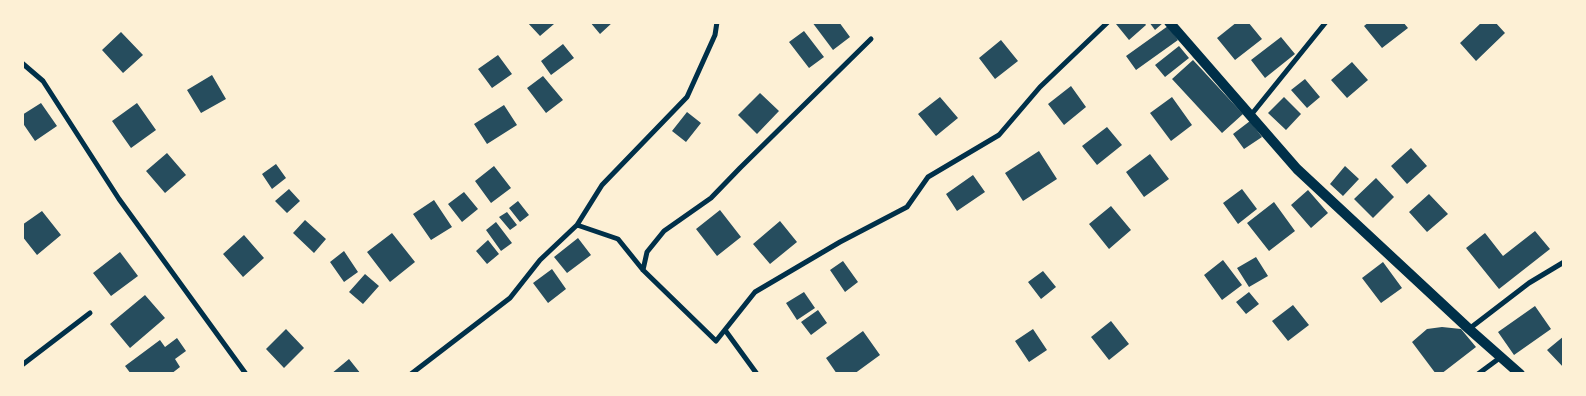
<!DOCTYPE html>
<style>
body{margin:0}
#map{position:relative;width:1586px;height:396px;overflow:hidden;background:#fdf0d5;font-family:Ubuntu,sans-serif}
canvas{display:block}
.frame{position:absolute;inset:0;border:24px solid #fdf0d5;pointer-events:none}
</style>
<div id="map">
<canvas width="1586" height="396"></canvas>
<div class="frame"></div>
</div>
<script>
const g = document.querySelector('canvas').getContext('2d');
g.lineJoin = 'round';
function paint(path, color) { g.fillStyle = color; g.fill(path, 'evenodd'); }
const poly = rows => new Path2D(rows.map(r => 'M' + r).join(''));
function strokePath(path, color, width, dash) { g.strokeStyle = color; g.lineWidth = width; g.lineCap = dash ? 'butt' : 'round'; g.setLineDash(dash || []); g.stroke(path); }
paint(poly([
 [527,22,553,22,554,24,540,36],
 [590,22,613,22,600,34],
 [812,22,839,22,850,37,833,50],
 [1117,22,1144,22,1146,25,1129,40,1116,24],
 [1149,22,1164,22,1155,30],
 [1237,22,1248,22,1262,39,1235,60,1217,38],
 [1369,22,1403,22,1408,28,1382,48,1364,26],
 [1482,22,1495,22,1505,33,1476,61,1460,43],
 [1168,26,1178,40,1136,70,1126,56],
 [804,31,824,57,809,68,789,42],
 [121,32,143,55,123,73,102,50],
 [1281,37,1295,54,1265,78,1251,60],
 [1001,40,1018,61,995,79,979,58],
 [563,44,574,58,551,75,541,61],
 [1179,46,1189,58,1165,77,1155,65],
 [498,55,512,74,492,88,478,69],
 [1193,60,1243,114,1222,133,1172,79],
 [1352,62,1368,80,1347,98,1331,80],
 [212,75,226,99,201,113,187,90],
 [543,76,563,100,546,113,527,88],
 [1305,79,1320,97,1307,108,1291,90],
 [1071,86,1086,107,1064,125,1048,104],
 [760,93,779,111,757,134,738,115],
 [940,97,958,118,936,136,918,114],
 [1172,97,1192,125,1171,141,1150,113],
 [1284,97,1301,114,1286,130,1268,113],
 [41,103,57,126,35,141,22,122,22,115],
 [137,103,156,130,131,148,112,121],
 [504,105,517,125,487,144,474,124],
 [687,112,701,123,686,142,672,131],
 [1250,121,1262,137,1244,149,1233,134],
 [1107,127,1122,145,1097,165,1082,146],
 [1411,148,1427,166,1407,184,1391,166],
 [1039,151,1057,179,1023,201,1005,173],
 [167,153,186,175,165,193,146,171],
 [1150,154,1169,179,1144,197,1126,172],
 [276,164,286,178,272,189,262,174],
 [494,166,511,188,491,203,475,181],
 [1345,166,1359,179,1343,196,1330,184],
 [973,175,985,192,957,211,946,194],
 [1376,178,1394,197,1373,218,1354,199],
 [289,189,300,201,287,213,275,201],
 [1242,189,1257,209,1238,224,1223,203],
 [1308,190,1328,213,1311,228,1291,205],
 [464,192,478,209,462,222,448,204],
 [1429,194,1448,214,1427,232,1409,212],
 [434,200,452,227,431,240,413,214],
 [518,201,529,215,520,222,509,208],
 [1274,202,1295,231,1269,251,1247,223],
 [1111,206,1131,230,1109,249,1089,224],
 [720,210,741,237,717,256,696,229],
 [42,211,61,235,37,255,22,236,22,225],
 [507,212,517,225,510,230,499,217],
 [305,220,326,239,314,253,293,233],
 [780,221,797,242,770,264,753,244],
 [496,222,512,243,501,251,486,230],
 [1535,231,1550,249,1499,289,1466,248,1485,233,1503,256],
 [392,233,415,262,390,282,367,252],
 [244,235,264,258,243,277,223,254],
 [578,238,591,255,567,273,554,257],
 [488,240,499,254,487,264,476,251],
 [344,251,358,272,344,282,330,262],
 [120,252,138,276,111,296,93,273],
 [1256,257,1268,276,1249,287,1237,268],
 [1223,260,1242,285,1222,300,1204,275],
 [843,261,858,282,845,292,830,270],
 [1383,262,1402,288,1381,303,1362,278],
 [552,269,566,289,548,303,533,283],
 [1043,271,1056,287,1041,299,1028,282],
 [365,274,379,286,363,304,349,292],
 [804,292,815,308,797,320,786,303],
 [1249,292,1259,304,1246,314,1236,302],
 [145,295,165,318,130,348,110,324],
 [1293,305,1309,325,1288,341,1272,321],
 [1535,306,1551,329,1514,355,1498,332],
 [818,310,827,323,811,335,801,322],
 [1111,321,1129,344,1109,360,1091,337],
 [1442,327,1461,329,1476,347,1441,374,1436,374,1412,342,1427,329],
 [286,329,304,348,284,368,266,349],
 [1033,329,1047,350,1029,362,1015,341],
 [863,331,880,355,854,374,837,374,826,358],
 [1564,336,1564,368,1547,350],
 [177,338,186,351,175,359,180,367,171,374,131,374,125,366,160,340,165,347],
 [349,359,361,374,331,374]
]), '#264d5e');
strokePath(poly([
 [22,63,43,81,119,199,246,374],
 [1251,115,1326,22],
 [577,225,602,185,687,97,715,35,717,22],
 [643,270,647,252,664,231,711,198,740,168,871,39],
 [1469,329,1529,283,1564,262],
 [725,330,757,374],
 [22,365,90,313],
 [411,374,510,298,540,260,577,225,618,239,643,270,716,341,755,292,840,242,907,207,928,177,999,135,1040,87,1108,22],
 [1478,374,1501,357]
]), '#003049', 5);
strokePath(poly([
 [1169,22,1297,169,1469,329,1520,374]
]), '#003049', 10);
</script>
